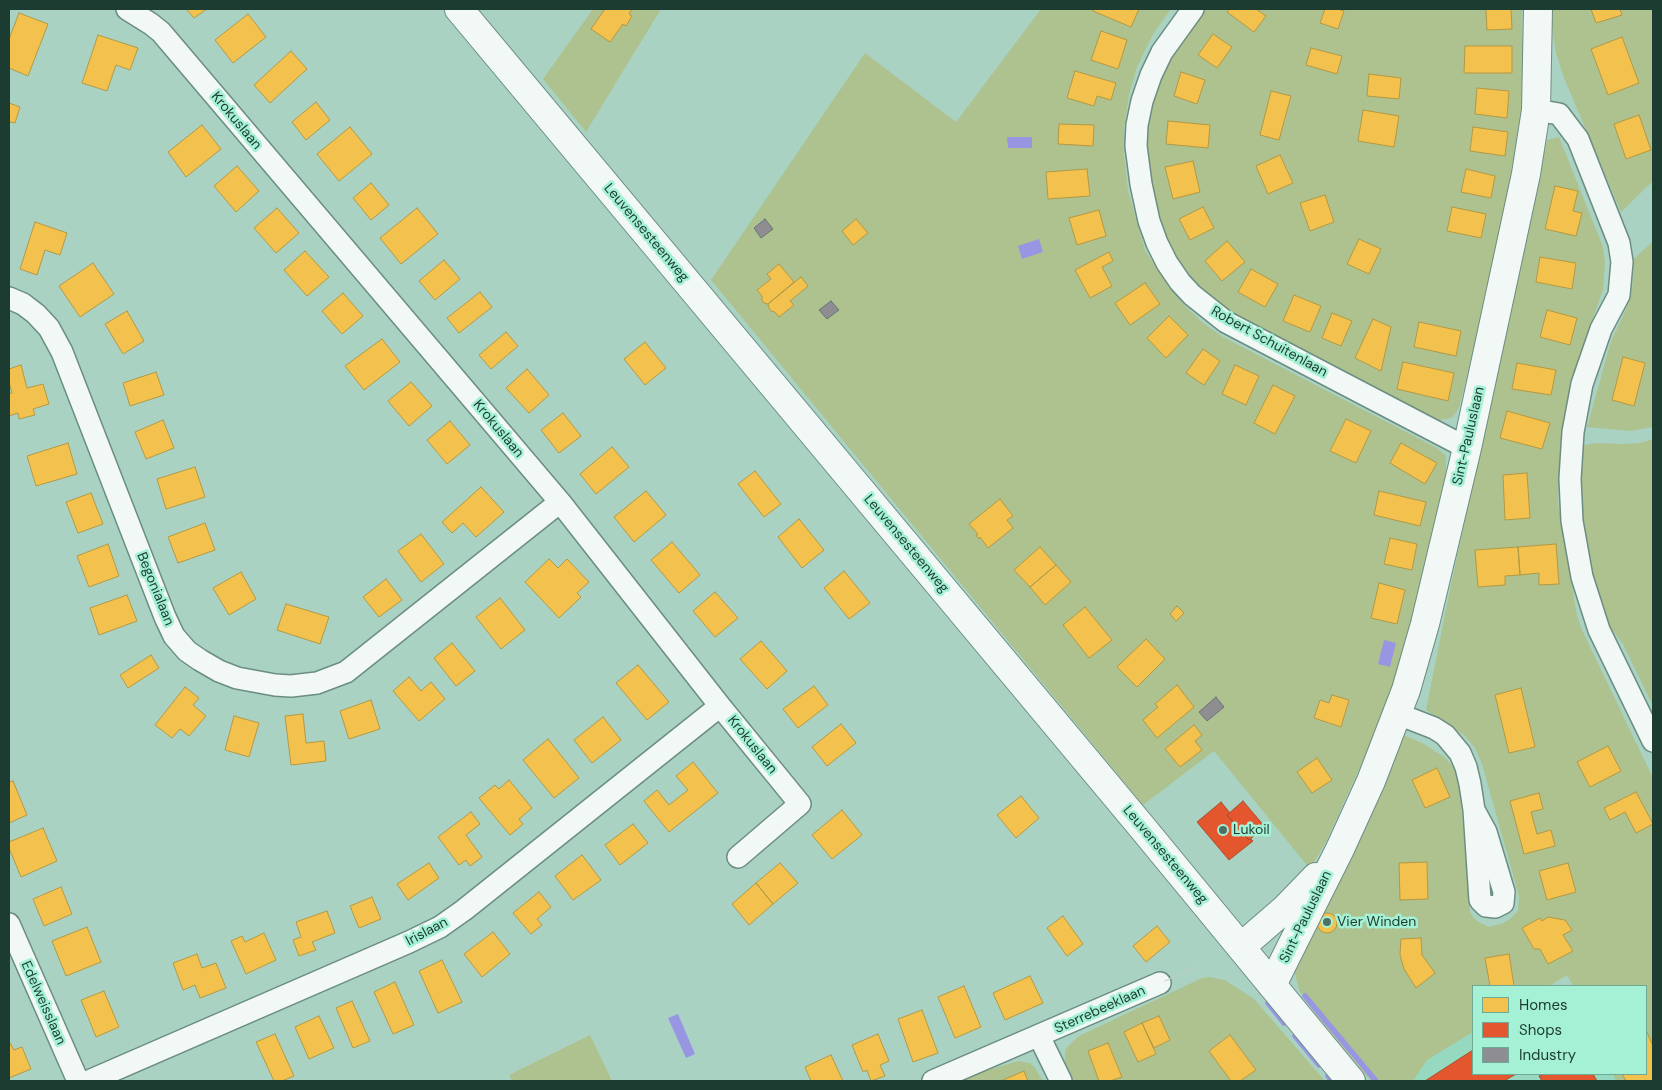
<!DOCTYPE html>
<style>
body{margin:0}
#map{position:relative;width:1662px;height:1090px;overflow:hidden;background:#a9d2c3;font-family:"DM Sans",sans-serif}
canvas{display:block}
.frame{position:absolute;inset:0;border:10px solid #1d3c31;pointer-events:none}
.legend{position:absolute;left:1472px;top:985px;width:175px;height:90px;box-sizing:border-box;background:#a5f1d5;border:1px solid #6fa993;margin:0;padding:6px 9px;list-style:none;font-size:15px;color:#1d3c31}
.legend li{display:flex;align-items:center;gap:10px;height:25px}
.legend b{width:25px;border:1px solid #6fa993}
</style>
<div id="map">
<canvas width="1662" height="1090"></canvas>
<div class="frame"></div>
<ul class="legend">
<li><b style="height:14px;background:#f2c14e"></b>Homes</li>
<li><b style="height:14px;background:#e4572e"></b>Shops</li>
<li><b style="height:14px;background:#8d8d92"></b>Industry</li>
</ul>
</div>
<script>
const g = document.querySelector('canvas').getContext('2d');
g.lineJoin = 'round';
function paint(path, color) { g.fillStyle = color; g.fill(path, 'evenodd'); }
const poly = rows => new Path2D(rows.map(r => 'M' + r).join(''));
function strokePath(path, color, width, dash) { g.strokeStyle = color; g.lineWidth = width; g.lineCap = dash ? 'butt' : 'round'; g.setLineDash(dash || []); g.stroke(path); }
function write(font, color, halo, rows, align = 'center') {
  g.font = font + ' "DM Sans",sans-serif'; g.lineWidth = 5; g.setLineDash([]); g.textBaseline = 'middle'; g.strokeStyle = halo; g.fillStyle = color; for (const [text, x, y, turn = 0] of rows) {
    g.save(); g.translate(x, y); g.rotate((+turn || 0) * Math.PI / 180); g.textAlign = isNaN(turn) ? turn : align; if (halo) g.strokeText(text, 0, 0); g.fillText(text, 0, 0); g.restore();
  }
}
paint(poly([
 [1473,1032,1473,1074,1613,1074,1616,1081,1413,1081,1427,1060]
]), '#96d8c0');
paint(poly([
 [593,9,661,9,586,132,543,79],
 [1041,9,1171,9,1152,36,1137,67,1129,95,1124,128,1124,154,1128,190,1145,250,1166,283,1183,304,1203,323,1223,337,1437,448,1446,456,1446,471,1411,634,1388,705,1326,842,1310,869,1214,751,1143,805,711,280,865,53,956,122],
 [1203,9,1522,9,1523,100,1521,121,1497,248,1479,327,1459,408,1452,418,1440,420,1432,418,1239,320,1205,292,1185,271,1169,246,1159,227,1144,165,1147,121,1154,95,1168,60],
 [1549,9,1653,9,1653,181,1621,212,1564,78,1556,53],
 [1559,137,1603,247,1605,262,1603,290,1585,340,1568,406,1559,467,1558,502,1577,616,1582,630,1653,778,1653,1081,1616,1081,1613,1074,1646,1074,1646,986,1573,986,1567,975,1549,986,1473,986,1473,1032,1427,1060,1413,1081,1371,1081,1314,1012,1299,990,1295,974,1295,969,1401,734,1424,744,1444,757,1455,768,1460,791,1470,912,1473,917,1477,921,1489,927,1503,923,1510,919,1518,911,1519,897,1512,871,1482,764,1475,748,1464,735,1426,710,1449,594,1547,140],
 [1653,241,1653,427,1630,431,1587,427,1611,341,1624,314,1632,290,1634,259],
 [1653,439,1653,706,1623,644,1608,625,1594,584,1580,515,1580,446,1595,443,1623,444,1640,443],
 [1209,977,1225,980,1254,999,1325,1081,1073,1081,1065,1064,1065,1052,1067,1047,1079,1036,1202,978],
 [590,1035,612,1081,512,1081,509,1075],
 [1018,1061,1030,1063,1035,1068,1043,1081,960,1081,985,1071]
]), '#aec28f');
paint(poly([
 [1007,137,1032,137,1032,148,1008,148],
 [1039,239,1043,252,1022,259,1018,246],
 [1384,640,1396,643,1390,667,1378,664],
 [678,1014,695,1054,686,1058,668,1018]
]), '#9896e2');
const homes = poly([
 [186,9,207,9,194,18,186,9],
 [605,9,632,9,629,14,632,16,626,26,623,24,610,42,591,29,605,9],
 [1093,9,1139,9,1131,27,1093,11,1093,9],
 [1230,9,1256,9,1266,16,1254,32,1227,12,1230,9],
 [1325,9,1337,9,1344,11,1338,29,1320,23,1325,9],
 [1486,9,1511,9,1512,29,1487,30,1486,9],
 [1591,9,1620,9,1622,15,1596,23,1591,9],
 [19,13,48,24,28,76,9,68,9,39,19,13],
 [248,14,266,37,233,63,215,40,248,14],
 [1101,31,1127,40,1118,69,1091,60,1101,31],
 [1213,34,1232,47,1217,68,1198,55,1213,34],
 [98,35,138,48,130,70,116,65,107,91,82,83,98,35],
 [1622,37,1639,83,1608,95,1591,49,1622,37],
 [1465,46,1512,46,1512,73,1464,73,1465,46],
 [1311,48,1342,56,1337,74,1306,65,1311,48],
 [291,51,307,69,270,103,254,85,291,51],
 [1075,71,1116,83,1111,100,1097,96,1094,106,1067,98,1075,71],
 [1181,72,1205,80,1197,104,1174,96,1181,72],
 [1369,74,1401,78,1399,99,1367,96,1369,74],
 [1477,88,1509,91,1507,118,1475,114,1477,88],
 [1271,91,1291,96,1279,140,1260,135,1271,91],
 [316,102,330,120,306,140,292,122,316,102],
 [9,103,20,107,15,123,10,122,9,124,9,103],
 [1363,110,1399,116,1394,147,1358,141,1363,110],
 [1639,115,1651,150,1626,159,1614,124,1639,115],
 [1168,121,1210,125,1208,148,1166,144,1168,121],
 [1059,124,1094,125,1093,146,1058,144,1059,124],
 [202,125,221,149,186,177,168,152,202,125],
 [350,127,372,154,339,181,317,154,350,127],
 [1473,127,1508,132,1505,156,1470,151,1473,127],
 [1280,155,1293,183,1268,194,1256,166,1280,155],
 [1193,161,1200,192,1173,199,1165,167,1193,161],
 [237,166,259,191,236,212,214,186,237,166],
 [1087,169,1090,196,1048,199,1046,172,1087,169],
 [1466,169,1495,176,1491,198,1461,192,1466,169],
 [371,183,389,205,371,220,353,198,371,183],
 [1555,186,1578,191,1573,211,1582,213,1576,236,1545,229,1555,186],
 [1325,195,1334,222,1310,231,1300,203,1325,195],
 [1203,207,1214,228,1190,240,1179,219,1203,207],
 [1452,207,1486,214,1481,238,1447,231,1452,207],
 [277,208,299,233,276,253,254,228,277,208],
 [417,208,438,234,401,264,380,238,417,208],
 [1099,210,1106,236,1077,245,1069,218,1099,210],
 [856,219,868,233,853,245,842,231,856,219],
 [35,222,67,233,60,255,45,250,37,275,20,269,35,222],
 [1359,239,1381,249,1369,274,1347,264,1359,239],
 [1227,241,1245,262,1222,281,1205,261,1227,241],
 [305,251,329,277,307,296,284,270,305,251],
 [1109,252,1113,261,1102,267,1112,286,1090,298,1075,270,1109,252],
 [1540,257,1576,263,1572,289,1536,282,1540,257],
 [444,260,460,279,435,300,419,281,444,260],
 [93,263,114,294,80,317,59,286,93,263],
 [779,264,794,282,768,304,764,303,762,300,762,296,757,290,771,279,767,274,779,264],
 [1251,269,1278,284,1265,307,1238,292,1251,269],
 [801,277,808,286,790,301,794,305,779,317,775,312,771,311,769,308,768,304,801,277],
 [1145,283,1160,304,1130,325,1115,303,1145,283],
 [480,292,492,307,459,333,447,318,480,292],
 [343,293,363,316,342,334,322,311,343,293],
 [1294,295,1321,306,1310,332,1283,321,1294,295],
 [1547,310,1577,318,1570,345,1540,337,1547,310],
 [127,311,144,341,123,354,105,324,127,311],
 [1332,313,1352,321,1341,346,1322,338,1332,313],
 [1169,316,1188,335,1166,358,1147,338,1169,316],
 [1373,319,1391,327,1381,371,1355,358,1373,319],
 [1419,322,1461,331,1456,356,1414,347,1419,322],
 [506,332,518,346,491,369,479,355,506,332],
 [382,339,400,362,364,390,345,366,382,339],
 [645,342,666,368,645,385,624,359,645,342],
 [1203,349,1220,361,1204,385,1186,373,1203,349],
 [1623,357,1645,363,1634,406,1612,400,1623,357],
 [1403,362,1454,373,1448,401,1397,389,1403,362],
 [1517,363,1556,370,1551,395,1512,389,1517,363],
 [21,365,27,388,43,384,49,404,33,409,35,415,19,419,18,413,9,416,9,394,12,393,9,382,9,369,21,365],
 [1235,365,1259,376,1246,405,1222,394,1235,365],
 [527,369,549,395,529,413,506,388,527,369],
 [156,372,164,395,130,406,123,383,156,372],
 [411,382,432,406,409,426,388,401,411,382],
 [1273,385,1295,396,1275,434,1254,423,1273,385],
 [1507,411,1550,423,1542,449,1500,438,1507,411],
 [563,413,581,436,559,453,541,430,563,413],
 [1346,419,1371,431,1356,463,1330,451,1346,419],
 [163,420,174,448,146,459,135,432,163,420],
 [450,421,470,445,447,464,427,440,450,421],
 [68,443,77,474,36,486,27,456,68,443],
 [1401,443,1437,463,1425,484,1390,463,1401,443],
 [612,447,629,467,596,494,580,474,612,447],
 [195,467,205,497,166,509,157,479,195,467],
 [755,471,781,504,764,517,738,484,755,471],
 [1527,473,1530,518,1505,520,1503,475,1527,473],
 [481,487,504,512,476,537,463,523,452,533,442,522,481,487],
 [646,491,666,515,634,542,614,517,646,491],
 [1379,491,1426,502,1420,526,1374,515,1379,491],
 [91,493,103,524,78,533,66,502,91,493],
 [1000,499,1013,516,1007,520,1013,528,988,548,980,537,979,539,976,535,978,534,969,524,1000,499],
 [799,519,824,550,802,568,778,537,799,519],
 [205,523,215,550,178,563,168,537,205,523],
 [421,534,444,564,421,582,398,551,421,534],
 [1390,538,1417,544,1412,570,1384,564,1390,538],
 [672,542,700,575,679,593,651,560,672,542],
 [108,544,119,576,89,587,77,556,108,544],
 [1556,544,1559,584,1539,585,1539,573,1520,575,1518,547,1556,544],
 [1040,547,1056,565,1030,587,1014,570,1040,547],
 [1518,547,1520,575,1505,576,1505,585,1478,587,1475,550,1518,547],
 [549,559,558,568,567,559,589,582,577,593,581,597,559,618,525,582,549,559],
 [1056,565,1071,582,1045,605,1030,587,1056,565],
 [844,571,870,603,849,619,824,588,844,571],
 [241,572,256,599,229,615,213,588,241,572],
 [386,579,402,600,379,617,363,597,386,579],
 [1379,583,1405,590,1397,624,1371,618,1379,583],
 [715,592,738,618,715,637,693,611,715,592],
 [127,595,137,621,99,635,90,608,127,595],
 [500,598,525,630,501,649,476,617,500,598],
 [286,604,329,617,320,644,277,630,286,604],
 [1177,606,1184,613,1176,621,1170,614,1177,606],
 [1085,607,1112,640,1089,658,1063,625,1085,607],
 [1146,639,1165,659,1137,687,1117,667,1146,639],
 [761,641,787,671,767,689,740,659,761,641],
 [452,643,475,671,456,686,434,658,452,643],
 [151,655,159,668,128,688,120,675,151,655],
 [638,665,669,702,647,720,616,683,638,665],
 [409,677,421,691,431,682,445,699,419,721,393,691,409,677],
 [1177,685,1194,707,1157,738,1143,720,1158,707,1155,704,1177,685],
 [814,686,828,705,798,728,783,709,814,686],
 [185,687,199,698,193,705,206,716,189,736,180,729,172,738,155,725,185,687],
 [1521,688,1535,747,1509,753,1495,695,1521,688],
 [1332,695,1349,700,1341,727,1314,718,1320,700,1329,703,1332,695],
 [371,700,380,729,349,739,340,711,371,700],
 [303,714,306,743,324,741,326,761,291,765,285,716,303,714],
 [234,716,259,723,249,757,225,750,234,716],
 [603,717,621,740,592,763,574,740,603,717],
 [841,724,856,743,827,766,812,747,841,724],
 [1194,725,1202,735,1195,741,1202,750,1180,767,1165,749,1194,725],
 [548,739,579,778,554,798,523,760,548,739],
 [1608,746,1621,771,1590,787,1577,762,1608,746],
 [1317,758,1332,780,1312,793,1297,772,1317,758],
 [693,762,718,793,669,832,644,801,657,790,669,805,688,790,676,776,693,762],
 [1437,768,1450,797,1425,808,1412,780,1437,768],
 [509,780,532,808,519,819,523,824,510,835,479,798,495,785,499,789,509,780],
 [13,781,27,815,9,823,9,782,13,781],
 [1636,792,1653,824,1636,833,1625,812,1610,820,1604,808,1636,792],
 [1539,793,1543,809,1531,812,1537,834,1551,830,1555,846,1524,854,1510,801,1539,793],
 [1021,796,1039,818,1016,838,997,815,1021,796],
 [842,810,862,835,832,859,812,835,842,810],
 [471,812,480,824,466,835,482,857,470,866,466,860,459,865,438,837,471,812],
 [633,824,648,843,620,865,605,845,633,824],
 [43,828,57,861,21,877,9,848,9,842,43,828],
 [582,855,601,880,573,900,555,876,582,855],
 [1427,862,1428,899,1400,900,1399,863,1427,862],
 [429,863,439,878,408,900,397,884,429,863],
 [780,863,798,883,773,904,756,883,780,863],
 [1568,863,1576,892,1547,900,1539,871,1568,863],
 [756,883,773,904,749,925,732,904,756,883],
 [61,887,72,914,44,926,33,899,61,887],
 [539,892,551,907,537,919,542,925,531,934,513,913,539,892],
 [372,897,381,919,359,928,350,906,372,897],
 [327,911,335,933,312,942,316,950,299,956,293,940,301,937,296,922,327,911],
 '1317 923a10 10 0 1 1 20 0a10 10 0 1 1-20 0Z',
 [1063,916,1083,944,1067,956,1047,928,1063,916],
 [1548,917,1565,920,1572,930,1563,935,1573,951,1548,964,1540,949,1534,949,1522,928,1540,918,1542,921,1548,917],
 [1157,926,1170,942,1146,962,1133,946,1157,926],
 [87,927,101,962,66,976,52,941,87,927],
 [493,932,510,954,482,977,464,954,493,932],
 [264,933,276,960,246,974,231,941,242,936,245,942,264,933],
 [1421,938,1422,955,1435,973,1416,988,1404,969,1400,955,1401,939,1421,938],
 [197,954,202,968,216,963,226,988,200,998,195,985,183,990,173,963,197,954],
 [1509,954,1514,986,1490,986,1485,958,1509,954],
 [442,960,462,1002,438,1013,419,971,442,960],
 [1030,976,1043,1003,1005,1020,993,993,1030,976],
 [395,982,414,1025,393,1034,374,992,395,982],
 [964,986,981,1027,955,1038,938,997,964,986],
 [104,991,119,1027,96,1037,81,1000,104,991],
 [352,1001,370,1041,353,1048,336,1008,352,1001],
 [922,1010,938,1053,913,1062,898,1019,922,1010],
 [319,1016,334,1048,309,1059,295,1027,319,1016],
 [1159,1016,1170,1040,1154,1048,1142,1023,1159,1016],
 [1142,1023,1156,1054,1138,1062,1124,1032,1142,1023],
 [1646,1030,1653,1046,1653,1081,1626,1081,1622,1074,1646,1074,1646,1030],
 [275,1034,294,1076,282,1081,274,1081,256,1042,275,1034],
 [878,1034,889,1061,880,1065,885,1076,871,1081,867,1070,863,1072,852,1045,878,1034],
 [1230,1035,1256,1070,1240,1081,1231,1081,1209,1051,1230,1035],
 [9,1043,10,1043,14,1050,22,1047,31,1069,9,1078,9,1043],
 [1108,1043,1122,1077,1110,1081,1099,1081,1088,1051,1108,1043],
 [831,1055,843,1081,811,1081,805,1067,831,1055],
 [1024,1071,1028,1081,1001,1081,1024,1071]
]);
paint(homes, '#f2c14e');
strokePath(homes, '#b29945', 1);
const shops = poly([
 [1243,801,1265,827,1249,840,1227,815,1243,801],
 [1221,802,1230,813,1227,815,1249,840,1251,839,1253,841,1229,860,1197,822,1221,802],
 [1473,1050,1473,1074,1516,1074,1504,1081,1425,1081,1473,1050],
 [1544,1074,1593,1074,1597,1081,1542,1081,1539,1076,1544,1074]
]);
paint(shops, '#e4572e');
strokePath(shops, '#a84f2f', 1);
const industry = poly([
 [765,219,773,229,761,238,754,228,765,219],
 [831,301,839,310,827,319,819,310,831,301],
 [1216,697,1224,707,1207,721,1199,712,1216,697]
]);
paint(industry, '#8d8d92');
strokePath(industry, '#6b7575', 1);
strokePath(poly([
 [1305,996,1376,1081],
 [1268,1003,1284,1023],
 [1295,1036,1319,1065],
 [1328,1076,1332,1081]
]), '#9896e2', 5.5);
const street = poly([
 [127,9,151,24,161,32,560,502,720,706,800,804,738,857],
 [1193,9,1162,52,1151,75,1142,101,1137,125,1136,146,1141,184,1149,221,1157,243,1167,263,1180,282,1192,295,1226,322,1467,448],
 [1536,110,1559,114,1578,139,1619,243,1622,262,1619,295,1601,329,1582,384,1573,432,1570,479,1572,521,1582,577,1599,630,1653,741],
 [9,298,23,304,36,314,49,328,62,352,165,617,174,636,187,651,200,660,219,671,237,678,275,685,291,686,317,683,346,672,560,502],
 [1398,714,1434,728,1445,735,1460,753,1466,767,1470,784,1474,810,1480,900,1486,906,1495,907,1503,903,1504,892,1486,832,1474,810],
 [9,924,78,1081],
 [1039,1036,1061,1081],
 [89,1081,409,942,440,927,464,910,720,706],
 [933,1081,1160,983]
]);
const secondary = poly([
 [1241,947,1286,908,1316,877],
 [1272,985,1340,849,1371,781,1406,690,1425,624,1467,448,1526,174,1536,110,1538,9]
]);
const primary = poly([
 [459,9,1141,826,1351,1081]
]);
strokePath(street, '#6b8d82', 24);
strokePath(secondary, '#6b8d82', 30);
strokePath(primary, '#6b8d82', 30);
strokePath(street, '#f2f8f6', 21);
strokePath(secondary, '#f2f8f6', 28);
strokePath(primary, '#f2f8f6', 28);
strokePath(poly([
 [1165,981,1195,967]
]), '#c0ccc8', 1);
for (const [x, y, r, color] of [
 [1223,830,5,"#4e7064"],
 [1327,922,5,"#4e7064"]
]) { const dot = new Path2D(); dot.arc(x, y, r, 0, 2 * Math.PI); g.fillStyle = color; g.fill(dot); strokePath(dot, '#a5f1d5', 2); }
write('14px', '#1d3c31', '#a5f1d5', [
 ["Krokuslaan",236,121,50],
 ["Leuvensesteenweg",646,233,50],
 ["Robert Schuitenlaan",1269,342,29],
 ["Krokuslaan",498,429,50],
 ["Sint-Pauluslaan",1469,436,-77],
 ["Leuvensesteenweg",906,544,50],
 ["Begonialaan",155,589,68],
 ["Krokuslaan",752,745,51],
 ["Leuvensesteenweg",1165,855,50],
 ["Sint-Pauluslaan",1306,917,-64],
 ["Irislaan",427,932,-28],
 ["Edelweisslaan",43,1003,66],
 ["Sterrebeeklaan",1100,1010,-24]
]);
write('14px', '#1d3c31', '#a5f1d5', [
 ["Lukoil",1233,830],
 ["Vier Winden",1337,922]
], 'left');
</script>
